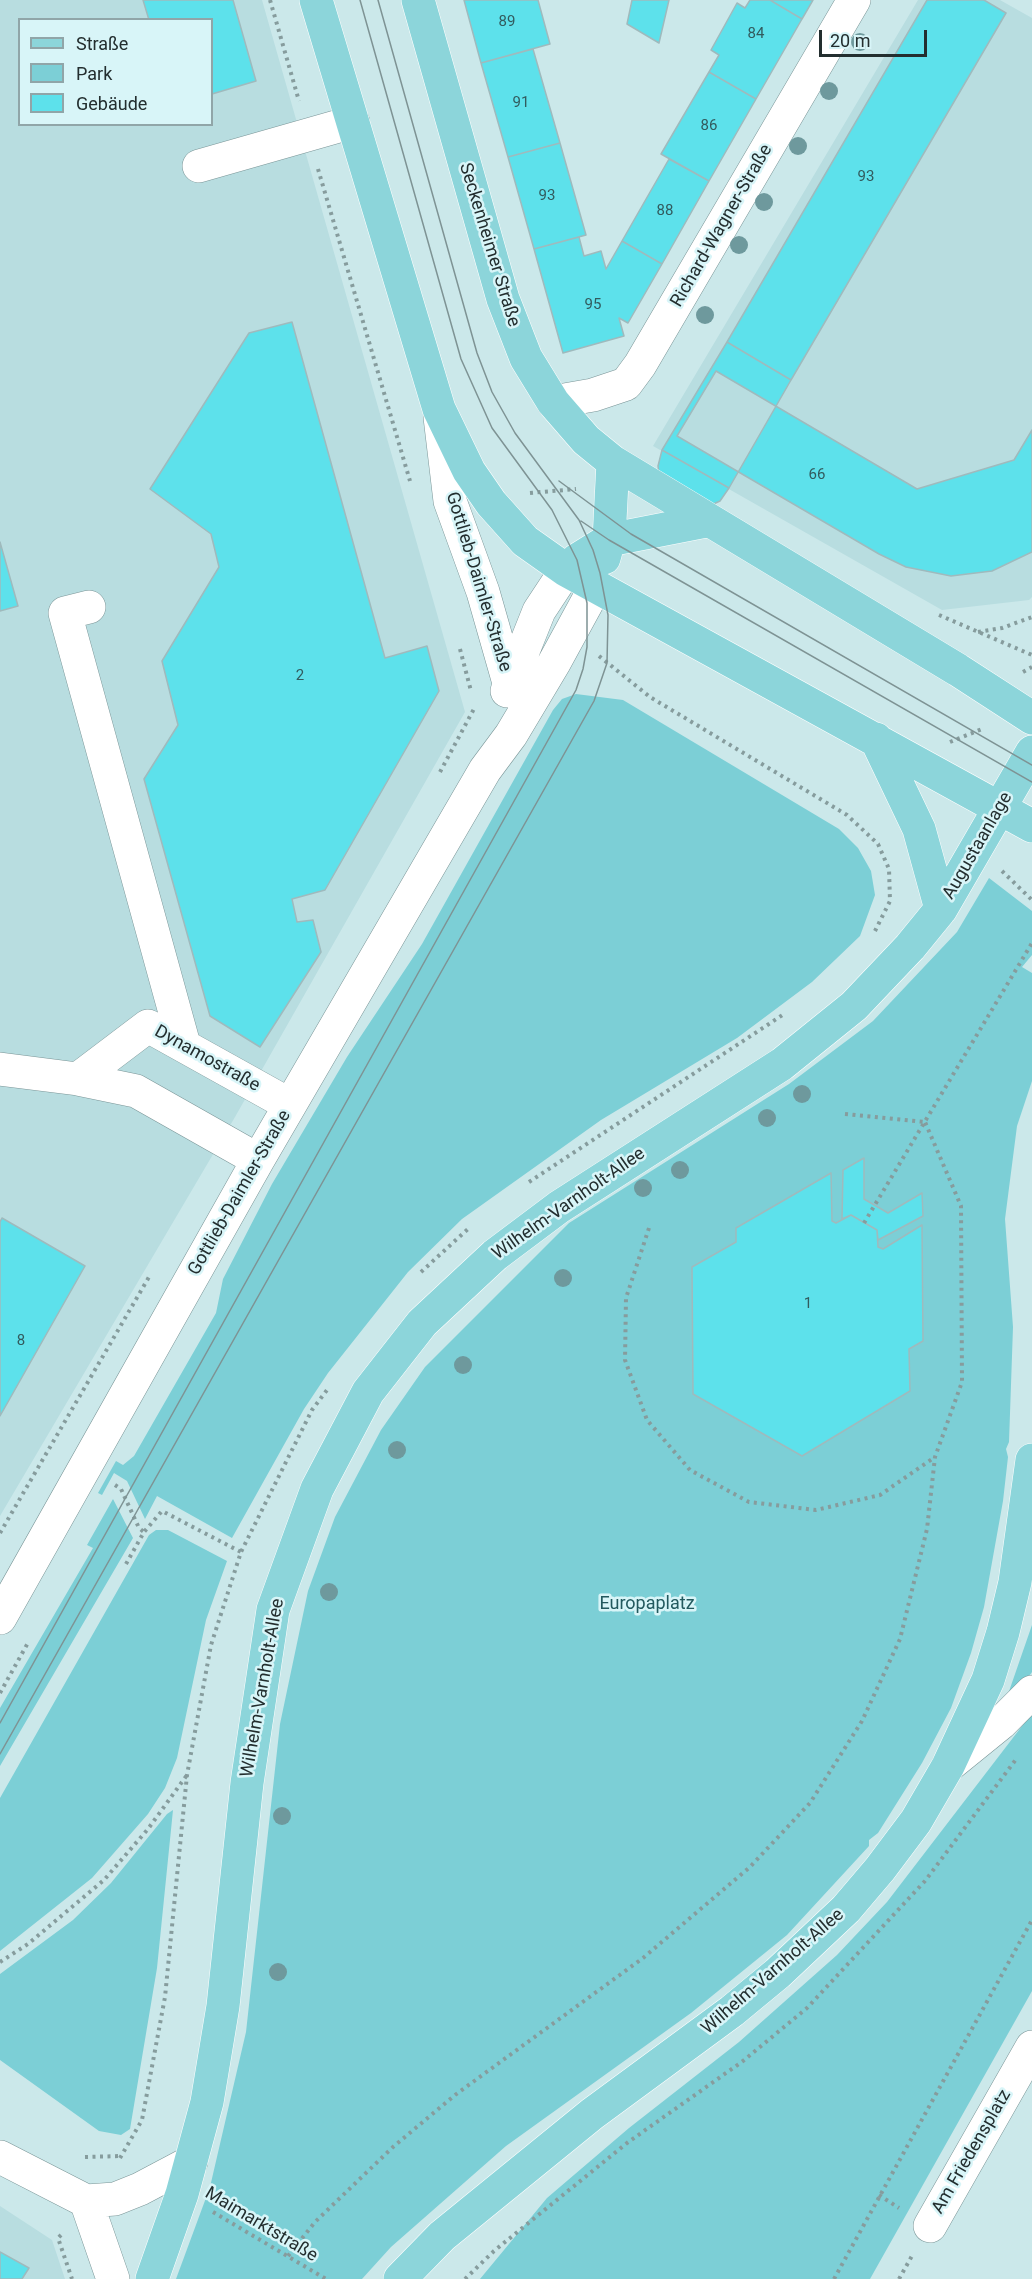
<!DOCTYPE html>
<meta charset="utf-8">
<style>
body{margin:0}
#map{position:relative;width:1032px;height:2279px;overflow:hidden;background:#cbe8ea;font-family:Roboto,sans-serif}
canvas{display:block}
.legend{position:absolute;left:18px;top:18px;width:195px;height:108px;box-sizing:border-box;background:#d8f5f8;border:2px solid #90a5a8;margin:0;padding:8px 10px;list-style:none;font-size:18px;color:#232e2f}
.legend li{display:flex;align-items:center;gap:12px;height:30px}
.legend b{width:30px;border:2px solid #90a5a8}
.scale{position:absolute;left:819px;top:30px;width:108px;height:27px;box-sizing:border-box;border:3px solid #232e2f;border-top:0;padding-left:8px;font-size:18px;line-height:21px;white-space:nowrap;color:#232e2f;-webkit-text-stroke:4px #d8f5f8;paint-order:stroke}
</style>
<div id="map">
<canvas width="1032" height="2279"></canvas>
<ul class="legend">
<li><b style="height:8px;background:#8cd5da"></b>Straße</li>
<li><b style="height:16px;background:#7ccfd6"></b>Park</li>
<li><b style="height:16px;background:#5de1eb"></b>Gebäude</li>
</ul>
<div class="scale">20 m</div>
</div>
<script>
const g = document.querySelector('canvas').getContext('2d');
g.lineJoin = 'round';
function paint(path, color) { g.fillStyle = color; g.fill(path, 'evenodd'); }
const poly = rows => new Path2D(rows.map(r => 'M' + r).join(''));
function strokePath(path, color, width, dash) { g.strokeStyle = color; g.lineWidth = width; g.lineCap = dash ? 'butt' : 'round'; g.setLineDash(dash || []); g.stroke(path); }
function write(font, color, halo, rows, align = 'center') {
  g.font = font + ' Roboto,sans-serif'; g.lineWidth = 5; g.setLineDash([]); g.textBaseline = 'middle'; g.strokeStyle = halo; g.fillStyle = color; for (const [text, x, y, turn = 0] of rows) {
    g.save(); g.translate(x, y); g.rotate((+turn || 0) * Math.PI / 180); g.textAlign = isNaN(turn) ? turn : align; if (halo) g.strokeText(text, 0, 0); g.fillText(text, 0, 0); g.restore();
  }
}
paint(poly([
 [0,0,262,0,465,712,235,1117,0,1516],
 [20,20,212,20,212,124,20,124],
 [918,0,1000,0,1032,18,1032,597,1029,600,942,610,653,446],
 [0,2206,52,2240,65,2279,0,2279]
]), '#b8dde0');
paint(poly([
 [576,694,623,700,839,829,858,848,871,871,875,895,860,936,812,982,737,1038,601,1120,462,1219,408,1272,328,1373,304,1409,232,1538,157,1496,145,1519,127,1481,114,1473,102,1495,98,1493,116,1461,123,1465,134,1456,216,1313,223,1279,272,1184,347,1057,422,944,553,710,562,699],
 [989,878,1032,911,1032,955,1022,967,1032,973,1032,1081,1017,1126,1005,1219,1013,1327,1009,1442,1006,1449,1008,1457,1003,1501,984,1607,971,1653,951,1708,922,1763,878,1833,869,1840,869,1846,787,1935,691,2013,506,2146,391,2247,362,2279,176,2279,210,2187,246,2032,280,1724,308,1591,335,1517,381,1430,425,1367,569,1223,789,1084,873,1021,957,932],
 [113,1499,133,1538,0,1766,0,1708,93,1548,87,1545],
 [156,1530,168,1530,227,1561,206,1620,177,1758,165,1788,148,1814,92,1878,0,1951,0,1798,149,1535],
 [1032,1625,1032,1672,1010,1702,1006,1700],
 [1032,1713,1032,1991,870,2279,480,2279,547,2198,629,2128,739,2042,837,1955,887,1902],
 [173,1810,157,1968,130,2129,121,2135,99,2131,0,2060,0,1974,73,1920,111,1883,167,1814]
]), '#7ccfd6');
const building = poly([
 [143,0,233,0,256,81,212,94,212,20,149,20,143,0],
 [464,0,538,0,550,44,481,63,464,0],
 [632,0,669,0,659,43,627,24,632,0],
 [750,0,770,0,802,19,756,99,709,72,719,55,711,50,737,3,745,8,750,0],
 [770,0,813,0,802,19,770,0],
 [927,0,984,0,1006,13,791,380,727,342,927,0],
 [533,49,560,143,508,157,481,63,533,49],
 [709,72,756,99,709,181,661,154,709,72],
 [560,143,586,235,534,249,508,157,560,143],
 [669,159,709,181,662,264,622,241,669,159],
 [579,237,584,256,601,251,606,269,622,241,662,264,628,323,619,318,624,336,563,353,534,249,579,237],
 [292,322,385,658,427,646,439,691,325,890,292,899,297,922,313,920,321,952,260,1047,210,1016,144,779,178,725,162,661,219,567,211,534,150,489,249,333,292,322],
 [727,342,791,380,729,488,662,450,727,342],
 [716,371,917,489,1014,460,1032,430,1032,552,992,571,951,576,906,567,879,554,677,436,716,371],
 [662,450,729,488,720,501,707,507,660,482,658,466,662,450],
 [0,542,18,606,0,611,0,542],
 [864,1158,864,1199,888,1213,922,1193,923,1216,878,1240,877,1230,851,1215,842,1219,843,1170,864,1158],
 [831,1173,832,1221,836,1223,851,1215,877,1230,878,1247,883,1249,922,1225,923,1341,909,1349,910,1391,802,1456,693,1394,692,1267,736,1242,736,1228,831,1173],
 [2,1218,85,1266,0,1416,0,1222,2,1218],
 [0,2252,29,2268,22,2279,0,2279,0,2252]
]);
paint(building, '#5de1eb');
strokePath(building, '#9fbabd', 1.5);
const minor = poly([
 [199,166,353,122],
 [553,402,593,395,626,384,640,365,854,0],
 [440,417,450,501,483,592,509,683],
 [89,607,65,613,184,1045],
 [507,691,539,611,566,570],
 [0,1069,78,1079,136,1091,258,1160],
 [78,1079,148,1026,290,1105],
 [0,1618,258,1160,485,770,511,735,554,663,596,586],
 [948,1766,1001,1723,1032,1692],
 [0,2157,86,2201,115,2199,140,2189,191,2162],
 [86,2201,113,2279],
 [930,2226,1032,2047]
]);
const major = poly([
 [316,0,439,409,469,471,491,503,525,541,566,570,1032,826],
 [418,0,503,299,526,358,553,402,586,440,613,462,958,670,1032,718],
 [604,558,609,540,613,462],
 [566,570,577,560,609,540,706,521],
 [876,739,919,829,941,909],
 [152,2279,182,2194,207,2102,223,2006,247,1783,273,1610,317,1489,368,1392,422,1323,495,1255,559,1207,782,1064,854,1006,910,947,941,909,1032,752],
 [400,2279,442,2236,592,2114,732,2011,778,1973,846,1909,880,1869,916,1821,948,1766,988,1680,1003,1632,1015,1582,1032,1460]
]);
strokePath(minor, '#7a9597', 34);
strokePath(major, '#fff', 34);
strokePath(poly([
 [270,0,299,101],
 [318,169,410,481],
 [530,493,576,489],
 [939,615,1032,655],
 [978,632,1002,628,1032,617],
 [460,649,471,691],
 [599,656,650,697,847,815,878,844,889,869,890,901,875,931],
 [1023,672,1032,667],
 [950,742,982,729],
 [440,772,475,707],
 [1002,871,1032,900],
 [845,1114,925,1122],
 [529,1182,784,1014],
 [864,1223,1032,943],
 [649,1228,626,1298,625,1360,647,1420,690,1470,749,1502,816,1510,880,1495,935,1457],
 [421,1272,469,1228],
 [115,1485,121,1489,139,1528,144,1532],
 [0,1533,149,1277],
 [126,1564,144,1532,162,1511,241,1552],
 [0,1693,29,1641],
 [0,1962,28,1944,104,1880,148,1829,187,1775],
 [85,2157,122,2156],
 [120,2158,142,2120,165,1997,187,1775,211,1645,241,1552,312,1410,327,1390],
 [879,2195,899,2208],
 [213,2212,326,2279],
 [61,2235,58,2238,72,2279],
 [288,2256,315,2222,393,2147,455,2095,643,1958,750,1867,810,1803,862,1721,900,1639,927,1529,935,1457,962,1382,961,1206,925,1122],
 [465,2279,494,2251,627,2143,743,2061,807,2008,925,1881,1017,1758],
 [834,2279,1032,1920],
 [899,2279,913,2254]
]), '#869c9d', 4, [3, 4.5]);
strokePath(minor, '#fff', 33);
strokePath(major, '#8cd5da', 33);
strokePath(poly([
 [559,481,631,534,1032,765],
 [581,521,609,540,1032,782],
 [0,1723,576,690,583,669,587,647,587,603,577,560,552,510,492,428,461,359,360,0],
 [0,1754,594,701,607,663,608,615,600,573,593,550,579,520,515,433,492,392,477,353,378,0]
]), '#7e9394', 1.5);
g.fillStyle = '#6e999d';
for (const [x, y] of [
 [860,42],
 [829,91],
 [798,146],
 [764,202],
 [739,245],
 [705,315],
 [802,1094],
 [767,1118],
 [680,1170],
 [643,1188],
 [563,1278],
 [463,1365],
 [397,1450],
 [329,1592],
 [282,1816],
 [278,1972]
]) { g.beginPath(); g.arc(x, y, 9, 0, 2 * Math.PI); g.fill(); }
write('15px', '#325b5e', null, [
 ["89",507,22],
 ["84",756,34],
 ["91",521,103],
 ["86",709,126],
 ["93",866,177],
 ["93",547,196],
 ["88",665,211],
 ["95",593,305],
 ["66",817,475],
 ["2",300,676],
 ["1",808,1304],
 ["8",21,1341]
]);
write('18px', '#232e2f', '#d8f5f8', [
 ["Richard-Wagner-Straße",722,226,-60],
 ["Seckenheimer Straße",489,245,73],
 ["Gottlieb-Daimler-Straße",478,582,73],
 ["Augustaanlage",978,846,-60],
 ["Dynamostraße",207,1059,29],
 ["Gottlieb-Daimler-Straße",240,1193,-60],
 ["Wilhelm-Varnholt-Allee",569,1204,-35],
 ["Wilhelm-Varnholt-Allee",263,1688,-80],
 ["Wilhelm-Varnholt-Allee",773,1972,-41],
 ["Am Friedensplatz",972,2152,-60],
 ["Maimarktstraße",261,2225,31]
]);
write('18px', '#22595e', '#d8f5f8', [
 ["Europaplatz",647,1604]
]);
</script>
